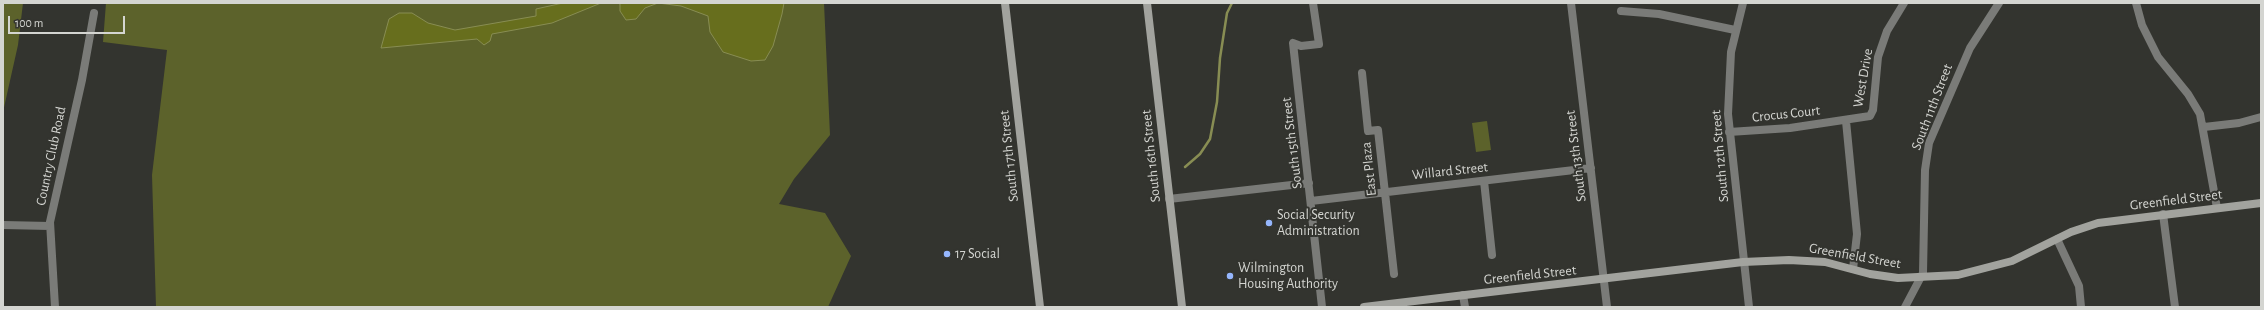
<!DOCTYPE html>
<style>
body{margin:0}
#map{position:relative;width:2264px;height:310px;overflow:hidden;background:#33342f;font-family:"Alegreya Sans",sans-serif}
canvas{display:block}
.frame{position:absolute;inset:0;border:4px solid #d4d5d1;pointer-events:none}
.scale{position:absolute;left:8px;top:16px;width:117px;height:18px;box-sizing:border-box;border:2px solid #d4d5d1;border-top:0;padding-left:5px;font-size:12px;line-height:14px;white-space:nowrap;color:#d4d5d1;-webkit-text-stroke:3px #33342f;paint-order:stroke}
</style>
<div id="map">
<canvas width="2264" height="310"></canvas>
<div class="frame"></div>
<div class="scale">100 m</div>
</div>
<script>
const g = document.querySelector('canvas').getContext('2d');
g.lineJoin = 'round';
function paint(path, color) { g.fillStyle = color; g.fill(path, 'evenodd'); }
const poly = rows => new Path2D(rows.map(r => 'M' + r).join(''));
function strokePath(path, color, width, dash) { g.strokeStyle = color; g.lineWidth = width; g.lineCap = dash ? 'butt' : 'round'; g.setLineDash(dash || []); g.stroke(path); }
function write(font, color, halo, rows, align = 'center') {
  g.font = font + ' "Alegreya Sans",sans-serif'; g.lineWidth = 4; g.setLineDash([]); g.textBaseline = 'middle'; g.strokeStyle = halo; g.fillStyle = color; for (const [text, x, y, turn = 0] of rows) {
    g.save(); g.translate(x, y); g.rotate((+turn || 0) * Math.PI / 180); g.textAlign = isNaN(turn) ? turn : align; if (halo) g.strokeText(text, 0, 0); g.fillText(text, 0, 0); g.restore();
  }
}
paint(poly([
 [3,3,23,3,18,45,3,112],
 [106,3,824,3,830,135,794,179,779,204,825,213,851,256,828,307,156,307,152,175,167,50,103,42],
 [1487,121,1491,150,1476,152,1472,123]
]), '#5c622b');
const water = poly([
 [563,3,601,3,552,23,492,34,490,41,484,45,477,39,381,48,389,19,399,13,412,13,428,23,455,30,536,16,536,9,563,3],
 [618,3,784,3,782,14,773,46,765,60,751,61,723,52,710,32,708,16,681,6,658,3,645,8,636,19,626,20,620,11,620,4,618,3]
]);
paint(water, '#676e1d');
strokePath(water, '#888d53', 1);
strokePath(poly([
 [1185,167,1200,154,1210,139,1217,102,1220,58,1227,13,1232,3]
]), '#888d53', 2.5);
strokePath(poly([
 [1313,3,1319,44,1301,46,1293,43,1322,307],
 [1571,3,1607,307],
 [1743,3,1731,52,1728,114,1749,307],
 [2136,3,2142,25,2158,57,2188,94,2200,114,2217,208],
 [1621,11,1659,14,1735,30],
 [1362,73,1368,131,1378,130,1394,274],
 [1846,121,1857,234,1853,269],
 [2204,127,2239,123,2261,117],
 [1729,132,1790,128,1870,116,1873,110,1878,57,1887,31,1904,3],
 [1484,181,1492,255],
 [1169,199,1309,183],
 [1311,201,1591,168],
 [2163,214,2175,307],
 [3,225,50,226],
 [2057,239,2079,286,2081,307],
 [1463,295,1465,307],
 [55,307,50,222,82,80,94,13],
 [1905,307,1923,273,1925,170,1929,143,1970,48,1999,3]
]), '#7a7b78', 8);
strokePath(poly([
 [1005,3,1040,307],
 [1147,3,1182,307],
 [1364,307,1743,262,1789,260,1825,262,1870,274,1898,278,1958,275,2012,261,2071,232,2098,223,2261,203]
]), '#a2a39e', 8);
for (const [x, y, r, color] of [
 [1269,223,4,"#95b6fd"],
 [947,254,4,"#95b6fd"],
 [1230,276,4,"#95b6fd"]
]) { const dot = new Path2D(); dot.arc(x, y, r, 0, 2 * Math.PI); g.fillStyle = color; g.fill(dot); strokePath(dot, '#33342f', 1.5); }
write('14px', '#d4d5d1', '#33342f', [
 ["West Drive",1863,78,-80],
 ["South 11th Street",1932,107,-69],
 ["Crocus Court",1786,114,-6],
 ["South 15th Street",1292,143,-97],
 ["Country Club Road",51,156,-78],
 ["South 17th Street",1009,156,-96],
 ["South 16th Street",1151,156,-96],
 ["South 13th Street",1576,156,-97],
 ["South 12th Street",1720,156,-95],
 ["East Plaza",1369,169,-96],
 ["Willard Street",1450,171,-6],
 ["Greenfield Street",2176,200,-7],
 ["Greenfield Street",1855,256,10],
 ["Greenfield Street",1530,275,-6]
]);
write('14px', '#d4d5d1', '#33342f', [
 ["Social Security",1277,215],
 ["Administration",1277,231],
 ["17 Social",955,254],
 ["Wilmington",1238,268],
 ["Housing Authority",1238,284]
], 'left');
</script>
